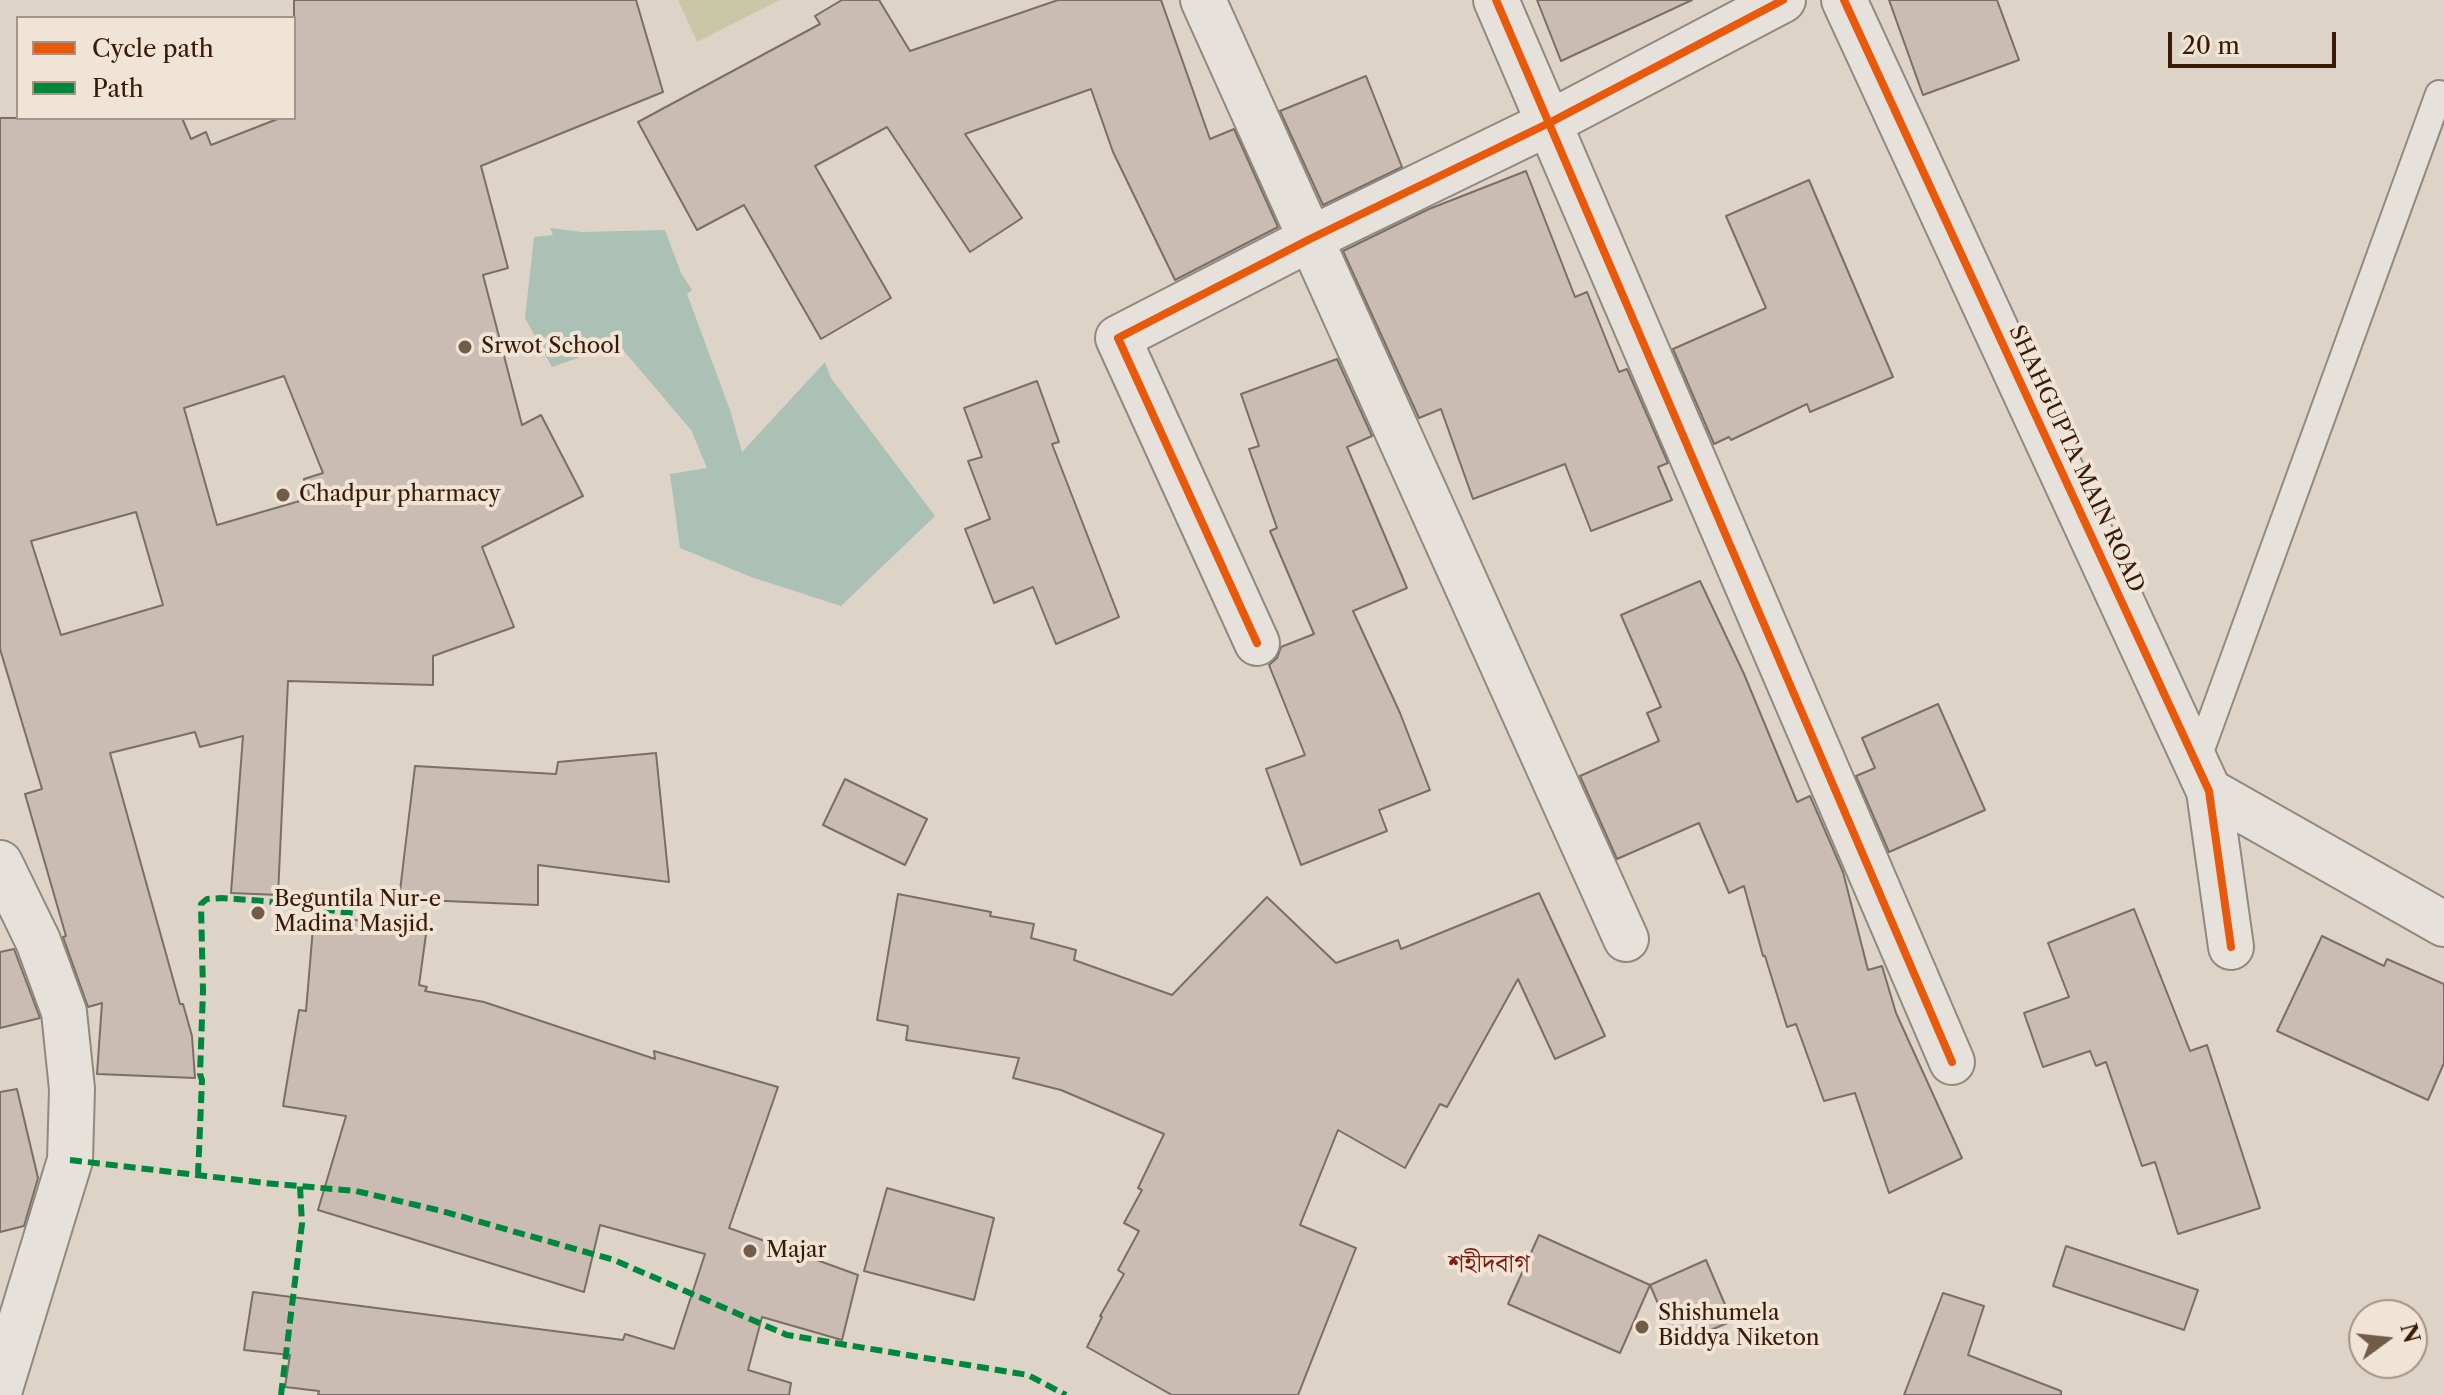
<!DOCTYPE html>
<meta charset="utf-8">
<style>
body{margin:0}
#map{position:relative;width:2444px;height:1395px;overflow:hidden;background:#ddd4c7;font-family:"Libre Caslon Text",serif}
canvas{display:block}
.legend{position:absolute;left:16px;top:16px;width:280px;height:104px;box-sizing:border-box;background:#efe4d5;border:2px solid #a69382;margin:0;padding:10px 14px;list-style:none;font-size:24px;color:#381a05}
.legend li{display:flex;align-items:center;gap:16px;height:40px}
.legend b{width:40px;border:2px solid #a69382}
.north{position:absolute;left:2348px;top:1299px;width:80px;height:80px;box-sizing:border-box;background:#efe4d5;border:2px solid #a69382;border-radius:50%;rotate:75deg;font-size:22px;font-weight:700;line-height:32px;text-align:center;color:#381a05}
.north::after{content:'';display:block;margin:auto;width:28px;height:36px;background:#725b49;clip-path:polygon(50% 0,100% 100%,50% 72%,0 100%)}
.scale{position:absolute;left:2168px;top:32px;width:168px;height:36px;box-sizing:border-box;border:4px solid #381a05;border-top:0;padding-left:10px;font-size:24px;line-height:28px;white-space:nowrap;color:#381a05;-webkit-text-stroke:6px #efe4d5;paint-order:stroke}
</style>
<div id="map">
<canvas width="2444" height="1395"></canvas>
<ul class="legend">
<li><b style="height:10px;background:#e8590c"></b>Cycle path</li>
<li><b style="height:10px;background:#00873e"></b>Path</li>
</ul>
<div class="north">N</div>
<div class="scale">20 m</div>
</div>
<script>
const g = document.querySelector('canvas').getContext('2d');
g.lineJoin = 'round';
function paint(path, color) { g.fillStyle = color; g.fill(path, 'evenodd'); }
const poly = rows => new Path2D(rows.map(r => 'M' + r).join(''));
function strokePath(path, color, width, dash) { g.strokeStyle = color; g.lineWidth = width; g.lineCap = dash ? 'butt' : 'round'; g.setLineDash(dash || []); g.stroke(path); }
function write(font, color, halo, rows, align = 'center') {
  g.font = font + ' "Libre Caslon Text","Noto Serif Bengali",serif'; g.lineWidth = 8; g.setLineDash([]); g.textBaseline = 'middle'; g.strokeStyle = halo; g.fillStyle = color; for (const [text, x, y, turn = 0] of rows) {
    g.save(); g.translate(x, y); g.rotate((+turn || 0) * Math.PI / 180); g.textAlign = isNaN(turn) ? turn : align; if (halo) g.strokeText(text, 0, 0); g.fillText(text, 0, 0); g.restore();
  }
}
paint(poly([
 [678,0,780,0,697,42]
]), '#c9c7a8');
paint(poly([
 [550,228,582,232,665,230,681,273,692,290,687,294,730,410,742,452,825,362,831,378,935,516,841,606,751,577,680,548,670,474,707,468,691,430,618,344,552,367,525,318,534,237,553,235]
]), '#acc1b5');
const building = poly([
 [294,0,636,0,663,92,481,166,508,268,483,275,522,425,541,415,583,496,482,547,514,627,433,656,433,685,288,681,278,895,231,893,243,736,200,747,195,732,110,753,180,1004,183,1004,192,1036,195,1078,97,1074,102,1003,88,1007,63,937,66,936,25,794,42,789,0,649,0,118,182,118,191,139,206,132,211,145,280,118,294,118,294,0],
 [284,376,323,473,304,479,310,498,217,525,184,408,284,376],
 [136,512,163,605,61,635,31,541,136,512],
 [842,0,879,0,910,51,1058,0,1161,0,1210,139,1234,129,1278,227,1175,280,1113,152,1091,89,965,134,1022,218,970,252,887,127,815,166,891,298,821,339,744,205,697,230,638,122,820,24,815,16,842,0],
 [1537,0,1692,0,1561,61,1537,0],
 [1889,0,1997,0,2019,60,1923,95,1889,0],
 [1366,76,1402,167,1323,205,1280,111,1366,76],
 [1526,171,1575,297,1587,292,1619,372,1627,369,1668,463,1658,467,1672,500,1591,531,1565,464,1473,499,1441,409,1419,418,1343,251,1429,209,1526,171],
 [1809,180,1893,377,1810,412,1807,404,1731,440,1729,437,1714,444,1673,349,1766,308,1726,216,1809,180],
 [1337,359,1372,436,1347,447,1407,588,1353,611,1400,713,1430,790,1379,810,1387,831,1301,865,1266,769,1305,755,1269,665,1277,658,1281,647,1314,634,1270,531,1277,528,1249,449,1259,446,1241,394,1337,359],
 [1037,381,1059,442,1052,444,1119,617,1056,644,1033,587,994,603,965,529,990,519,968,461,982,457,964,408,1037,381],
 [1700,581,1744,674,1797,802,1810,796,1843,872,1868,970,1882,966,1896,1013,1962,1158,1889,1193,1855,1093,1824,1101,1796,1024,1787,1027,1765,956,1763,956,1744,886,1729,893,1699,823,1617,859,1580,776,1659,741,1647,713,1661,707,1621,615,1700,581],
 [1938,704,1985,810,1889,852,1856,776,1875,768,1862,738,1938,704],
 [656,753,669,882,538,865,538,905,399,899,415,766,556,774,558,762,656,753],
 [845,779,927,819,905,865,823,825,845,779],
 [1539,893,1605,1036,1555,1059,1518,979,1447,1107,1440,1104,1405,1168,1338,1130,1300,1225,1356,1248,1298,1395,1172,1395,1087,1347,1102,1317,1100,1316,1124,1274,1118,1270,1139,1231,1124,1223,1142,1190,1138,1188,1164,1134,1061,1090,1013,1078,1019,1058,906,1040,908,1026,877,1020,898,894,991,912,990,916,1034,924,1031,938,1076,950,1074,960,1172,995,1267,897,1336,963,1398,940,1401,949,1539,893],
 [2134,909,2190,1051,2207,1045,2260,1208,2178,1234,2155,1162,2142,1166,2106,1062,2096,1066,2090,1051,2043,1067,2024,1013,2069,997,2048,943,2134,909],
 [314,916,427,927,419,985,427,987,425,991,484,1002,655,1059,654,1051,778,1087,729,1228,858,1275,842,1340,762,1317,748,1370,791,1383,789,1395,318,1395,319,1391,285,1387,290,1355,244,1350,253,1292,623,1340,625,1334,674,1349,705,1254,600,1225,584,1292,318,1210,346,1116,283,1106,299,1010,306,1011,314,916],
 [2322,936,2384,966,2387,959,2444,984,2444,1063,2428,1100,2277,1031,2322,936],
 [14,949,40,1018,0,1028,0,952,14,949],
 [17,1089,38,1178,24,1226,0,1232,0,1092,17,1089],
 [887,1188,994,1218,974,1300,864,1271,887,1188],
 [1539,1235,1650,1285,1620,1353,1508,1304,1539,1235],
 [2066,1246,2198,1290,2184,1330,2053,1286,2066,1246],
 [1706,1260,1732,1321,1676,1345,1650,1285,1706,1260],
 [1943,1293,1984,1306,1968,1355,2061,1391,2061,1395,1904,1395,1943,1293]
]);
paint(building, '#cabbb3');
strokePath(building, '#796f66', 2);
const lane = poly([
 [2196,763,2439,94]
]);
const street = poly([
 [1203,0,1626,939],
 [1496,0,1952,1062],
 [1844,0,2209,791,2231,947],
 [1257,643,1118,338,1310,239,1551,122,1783,0],
 [2209,791,2444,924],
 [0,863,38,941,64,1012,72,1089,70,1160,0,1389]
]);
strokePath(lane, '#92897e', 30);
strokePath(street, '#92897e', 48);
strokePath(lane, '#e6e1da', 26);
strokePath(street, '#e6e1da', 44);
strokePath(poly([
 [70,1160,265,1183,356,1191,442,1211,614,1260,787,1335,1028,1375,1066,1395],
 [198,1175,202,1080,200,1074,203,991,201,904,207,899,222,898,265,901,357,914],
 [281,1395,302,1224,300,1186]
]), '#00873e', 6, [12, 6]);
strokePath(poly([
 [1496,0,1952,1062],
 [1844,0,2209,791,2231,947],
 [1257,643,1118,338,1310,239,1551,122,1783,0]
]), '#e8590c', 8);
for (const [x, y, r, color] of [
 [465,347,8,"#725b49"],
 [283,495,8,"#725b49"],
 [258,913,8,"#725b49"],
 [750,1251,8,"#725b49"],
 [1642,1327,8,"#725b49"]
]) { const dot = new Path2D(); dot.arc(x, y, r, 0, 2 * Math.PI); g.fillStyle = color; g.fill(dot); strokePath(dot, '#efe4d5', 3); }
write('22px', '#381a05', '#efe4d5', [
 ["Srwot School",481,347],
 ["Chadpur pharmacy",299,495],
 ["Beguntila Nur-e",274,900],
 ["Madina Masjid.",274,925],
 ["Majar",766,1251],
 ["Shishumela",1658,1314],
 ["Biddya Niketon",1658,1339]
], 'left');
write('22px', '#381a05', '#efe4d5', [
 ["SHAHGUPTA MAIN ROAD",2076,459,65]
]);
write('26px', '#7a1f14', '#efe4d5', [
 ["শহীদবাগ",1489,1264]
]);
</script>
